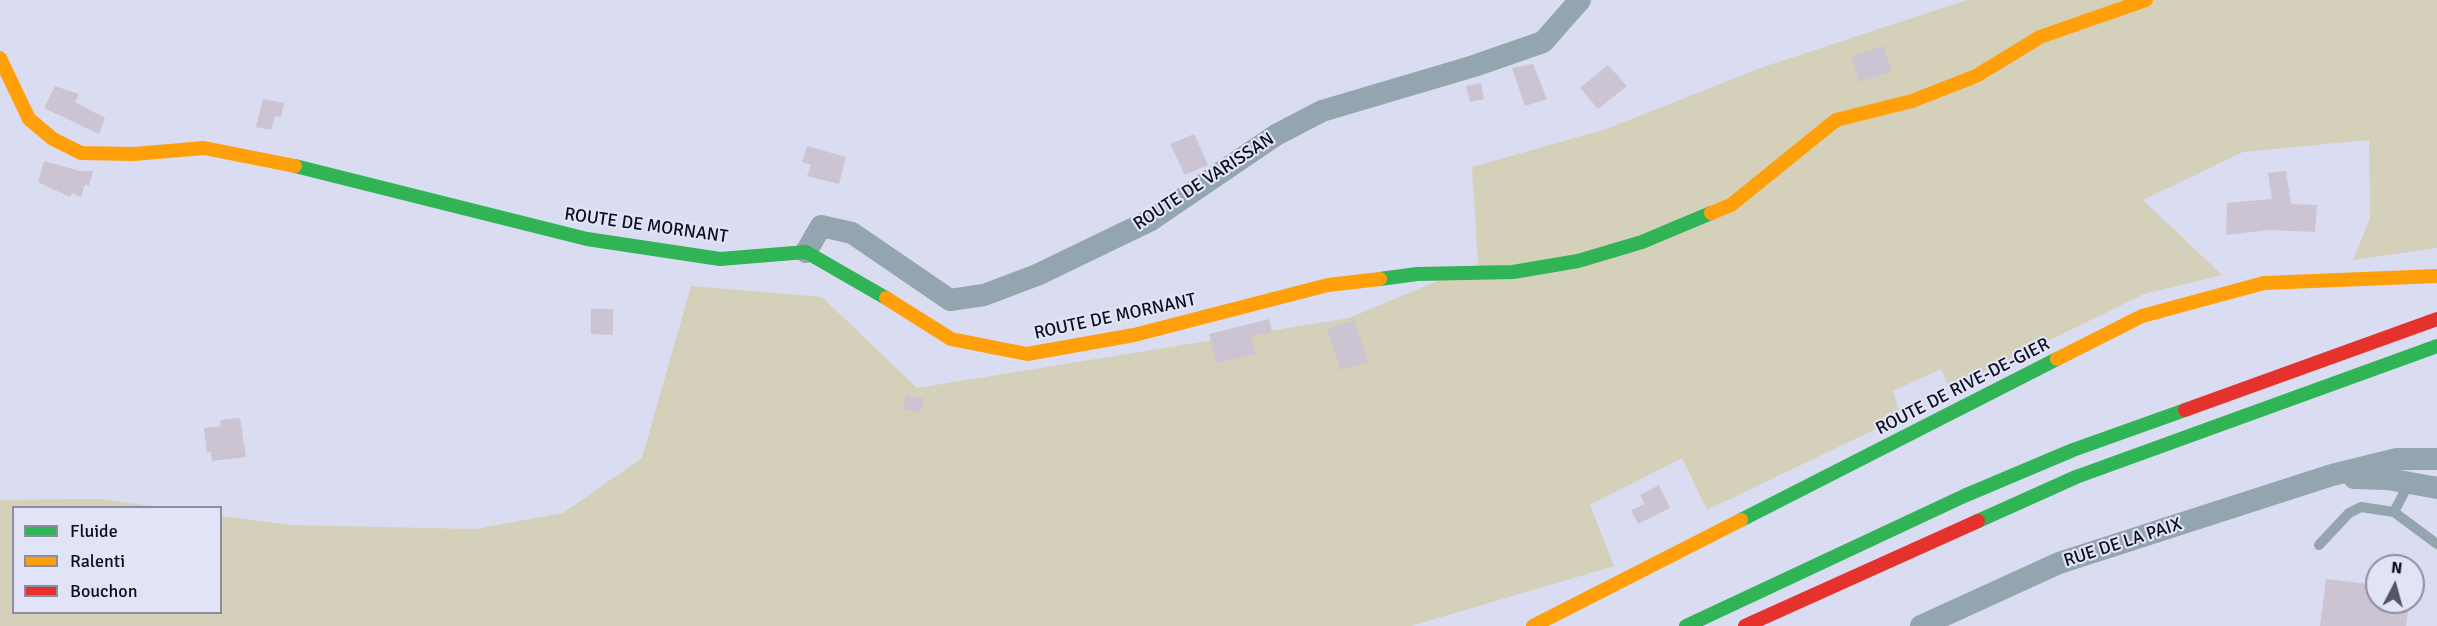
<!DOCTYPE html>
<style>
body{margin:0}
#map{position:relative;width:2437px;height:626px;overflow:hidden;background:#daddf1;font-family:Signika,sans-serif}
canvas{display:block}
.legend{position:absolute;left:12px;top:506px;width:210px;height:108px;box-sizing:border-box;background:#e1e4f7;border:2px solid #8c8ea0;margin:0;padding:8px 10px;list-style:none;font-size:18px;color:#0c0d1d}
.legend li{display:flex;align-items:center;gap:12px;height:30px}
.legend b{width:30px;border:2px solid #8c8ea0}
.north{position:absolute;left:2365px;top:554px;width:60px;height:60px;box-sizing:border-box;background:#e1e4f7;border:2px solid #8c8ea0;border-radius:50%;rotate:6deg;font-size:16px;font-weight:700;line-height:24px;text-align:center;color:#0c0d1d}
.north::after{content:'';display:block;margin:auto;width:21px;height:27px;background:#545667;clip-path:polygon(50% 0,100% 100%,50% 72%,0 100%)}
</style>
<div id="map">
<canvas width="2437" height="626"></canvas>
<ul class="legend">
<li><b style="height:8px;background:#30b455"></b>Fluide</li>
<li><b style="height:8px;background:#ff9f0a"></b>Ralenti</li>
<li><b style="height:8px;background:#e5322d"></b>Bouchon</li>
</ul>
<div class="north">N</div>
</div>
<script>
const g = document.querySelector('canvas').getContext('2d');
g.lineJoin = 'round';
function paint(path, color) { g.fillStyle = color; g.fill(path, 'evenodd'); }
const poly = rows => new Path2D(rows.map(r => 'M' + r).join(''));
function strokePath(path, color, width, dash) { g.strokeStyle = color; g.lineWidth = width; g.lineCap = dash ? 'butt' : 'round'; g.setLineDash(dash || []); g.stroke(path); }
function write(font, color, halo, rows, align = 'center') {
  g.font = font + ' Signika,sans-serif'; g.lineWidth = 4.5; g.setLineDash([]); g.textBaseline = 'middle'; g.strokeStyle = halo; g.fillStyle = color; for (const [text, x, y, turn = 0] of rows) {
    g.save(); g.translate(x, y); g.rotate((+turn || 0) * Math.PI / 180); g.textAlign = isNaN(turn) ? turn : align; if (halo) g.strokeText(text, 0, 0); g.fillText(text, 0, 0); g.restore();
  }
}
paint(poly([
 [1967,0,2437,0,2437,248,2353,260,2370,218,2369,140,2243,152,2143,200,2222,275,2144,294,1950,389,1941,369,1893,391,1901,417,1707,510,1682,458,1590,505,1614,566,1411,626,0,626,0,500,99,499,158,507,14,508,14,612,220,612,221,516,289,525,475,529,563,513,642,458,691,286,822,297,917,388,1349,318,1478,264,1472,167,1606,129,1763,67]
]), '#d4d0b9');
paint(poly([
 [1883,46,1892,71,1859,82,1851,56],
 [1533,64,1547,99,1525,106,1512,68],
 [1608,65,1627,86,1598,109,1580,88],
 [1481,83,1484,99,1470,102,1466,86],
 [55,86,79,94,75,102,105,118,99,134,44,108],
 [263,99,284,103,281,117,275,116,271,130,256,127],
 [1194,134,1208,165,1185,175,1170,144],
 [807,146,846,157,839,184,807,176,811,165,802,162],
 [44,161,80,171,93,171,89,186,85,184,81,197,72,193,70,197,38,182],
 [2286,171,2291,204,2317,205,2315,232,2270,230,2226,235,2227,203,2272,199,2268,173],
 [591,309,613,309,613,335,591,334],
 [1269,319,1272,332,1251,336,1256,354,1216,363,1209,334],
 [1354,320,1368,362,1341,370,1327,329],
 [906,395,924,399,919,413,903,409],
 [240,418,246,457,212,461,211,452,207,453,204,428,221,426,220,420],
 [1659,485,1670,508,1638,524,1631,510,1645,504,1640,495],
 [2326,579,2377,585,2377,602,2409,602,2406,626,2320,626]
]), '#ccc3d3');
strokePath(poly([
 [2394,512,2409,483],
 [2319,545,2349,513,2361,507,2394,512,2437,544]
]), '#93a5ae', 10);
strokePath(poly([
 [806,252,821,226,852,233,950,300,984,295,1037,275,1151,220,1276,135,1322,111,1474,66,1543,42,1580,0],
 [2354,478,2388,479,2437,488],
 [1921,626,2059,563,2332,475,2397,459,2437,459]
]), '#93a5ae', 22);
strokePath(poly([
 [295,166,587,239,720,259,806,252,886,298],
 [1380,279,1417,274,1513,272,1578,261,1642,242,1711,213],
 [1741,520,2057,359],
 [1978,521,2076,477,2437,346],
 [1686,626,1964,496,2073,450,2185,410]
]), '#30b455', 14);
strokePath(poly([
 [0,58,29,119,53,139,81,153,134,154,204,148,295,166],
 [1711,213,1731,205,1836,120,1912,101,1976,76,2040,37,2146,0],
 [886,298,951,339,1027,354,1134,335,1328,285,1380,279],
 [2057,359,2142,316,2264,283,2437,276],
 [1533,626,1741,520]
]), '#ff9f0a', 14);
strokePath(poly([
 [2185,410,2437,319],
 [1745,626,1978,521]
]), '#e5322d', 14);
write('18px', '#0c0d1d', '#e1e4f7', [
 ["ROUTE DE VARISSAN",1204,182,-33],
 ["ROUTE DE MORNANT",646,226,8],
 ["ROUTE DE MORNANT",1115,317,-12],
 ["ROUTE DE RIVE-DE-GIER",1963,387,-27],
 ["RUE DE LA PAIX",2123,543,-18]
]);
</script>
